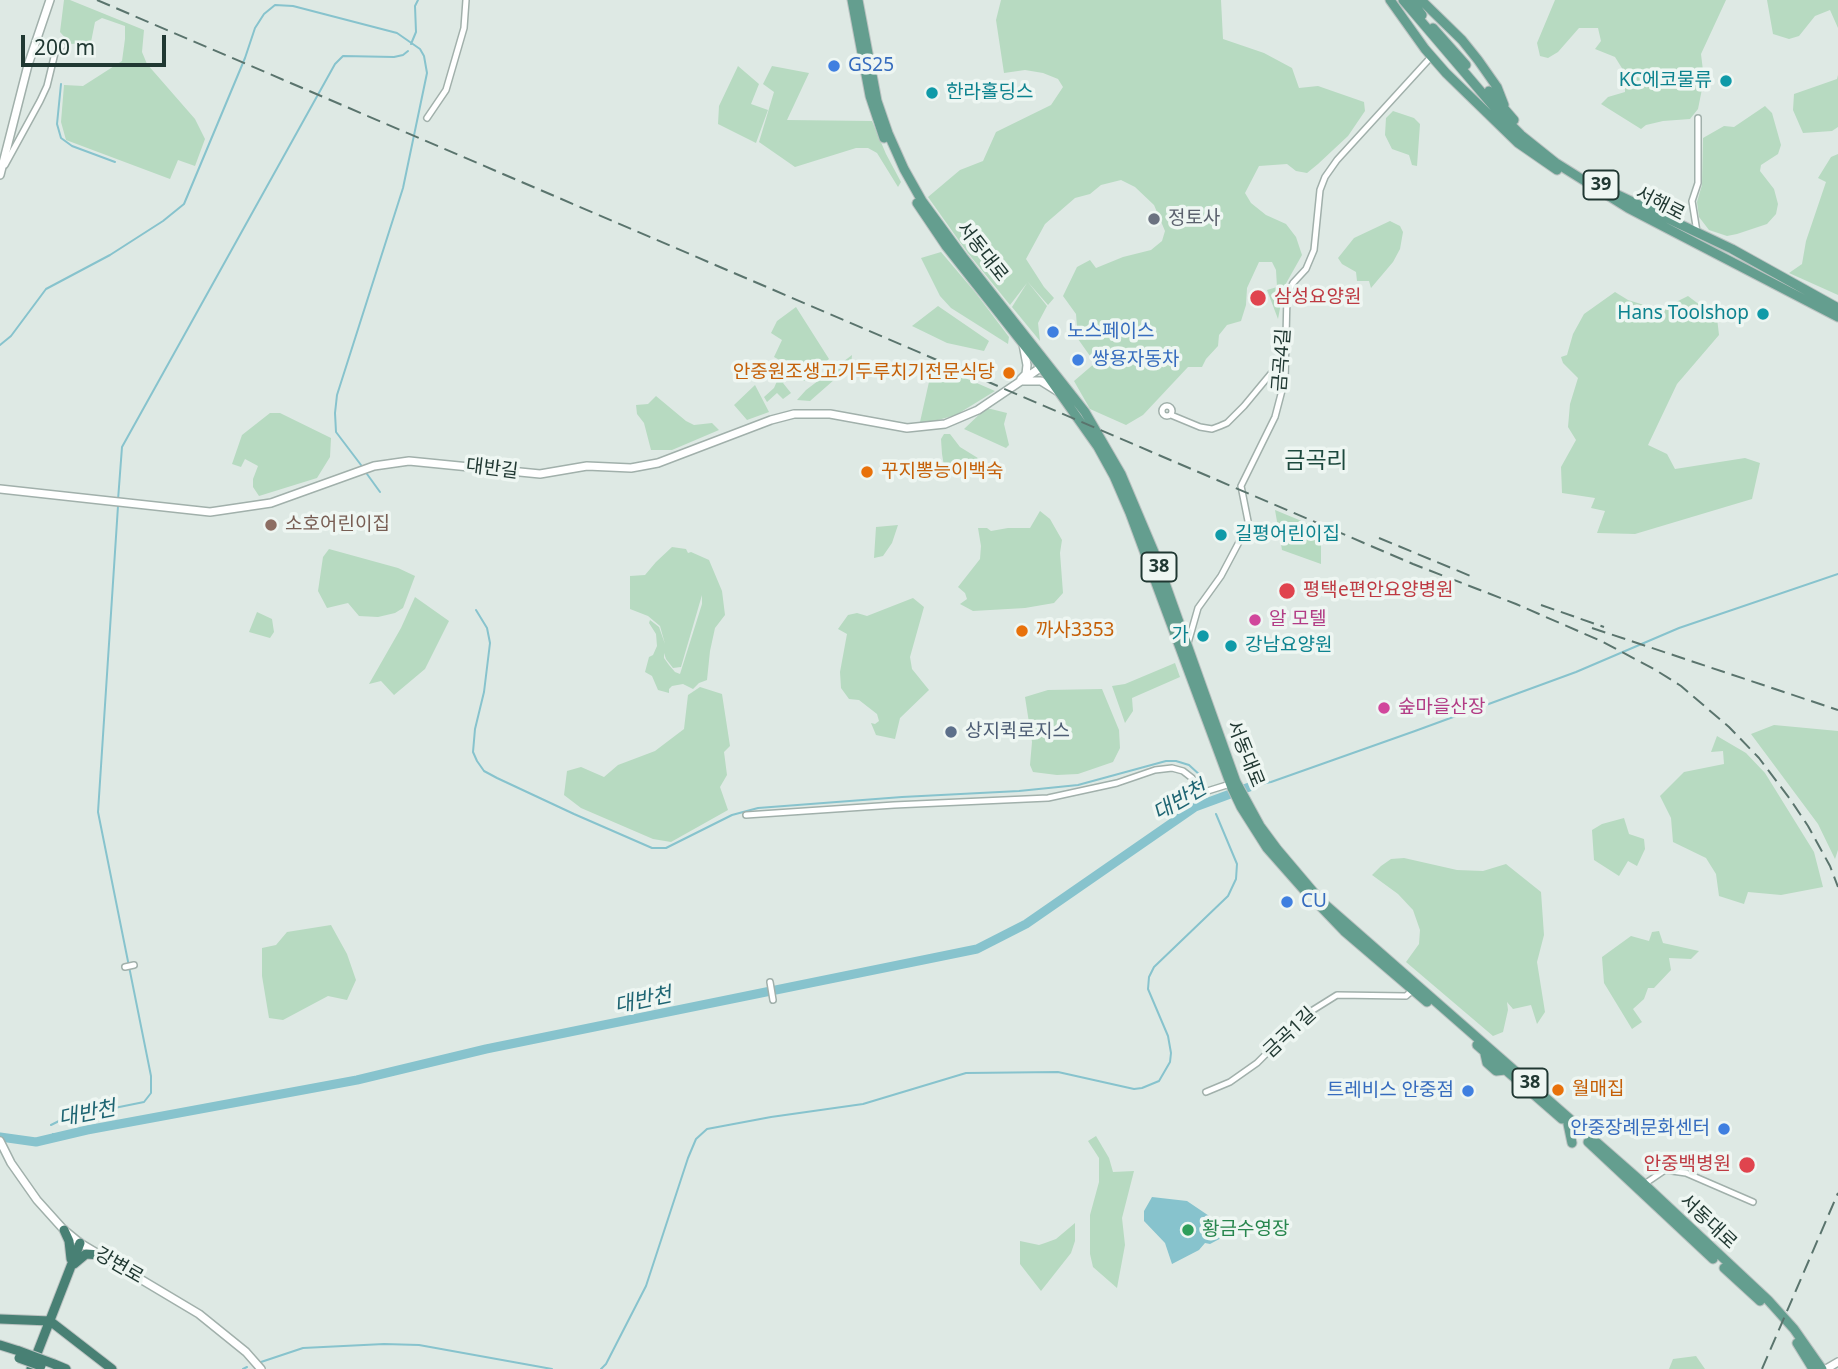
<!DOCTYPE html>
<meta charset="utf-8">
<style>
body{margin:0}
#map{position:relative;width:1838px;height:1369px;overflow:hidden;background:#dee9e4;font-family:"Noto Sans",sans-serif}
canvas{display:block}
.scale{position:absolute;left:21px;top:35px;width:145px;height:32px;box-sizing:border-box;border:4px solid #203832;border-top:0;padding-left:9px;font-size:21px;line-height:24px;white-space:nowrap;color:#203832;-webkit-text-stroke:5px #eef6f2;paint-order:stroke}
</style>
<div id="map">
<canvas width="1838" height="1369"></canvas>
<div class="scale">200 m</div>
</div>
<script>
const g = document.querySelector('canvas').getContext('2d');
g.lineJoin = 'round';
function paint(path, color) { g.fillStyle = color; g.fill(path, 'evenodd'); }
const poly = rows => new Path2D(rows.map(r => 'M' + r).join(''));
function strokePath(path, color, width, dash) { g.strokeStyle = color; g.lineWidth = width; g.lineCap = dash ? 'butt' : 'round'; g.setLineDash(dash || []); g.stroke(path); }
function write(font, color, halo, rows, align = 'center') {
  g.font = font + ' "Noto Sans","Noto Sans KR",sans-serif'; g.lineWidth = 7; g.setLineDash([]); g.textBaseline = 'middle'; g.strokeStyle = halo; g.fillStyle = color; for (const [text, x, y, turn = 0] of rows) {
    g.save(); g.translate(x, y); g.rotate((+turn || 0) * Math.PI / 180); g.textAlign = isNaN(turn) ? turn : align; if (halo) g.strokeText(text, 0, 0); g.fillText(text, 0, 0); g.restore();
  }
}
paint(poly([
 [64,0,70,0,144,30,142,52,147,64,195,119,205,139,195,166,178,160,170,179,66,140,61,122,64,85,83,86,122,61,125,39,125,26,102,18,95,22,91,42,71,44,60,32],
 [1001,0,1221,0,1223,39,1264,53,1292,68,1299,88,1318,86,1364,102,1365,111,1348,136,1318,164,1307,173,1296,171,1287,164,1259,166,1245,193,1251,203,1266,215,1286,224,1296,237,1302,255,1284,287,1278,319,1267,290,1277,287,1276,270,1272,262,1259,262,1247,288,1246,305,1241,321,1227,325,1219,335,1218,346,1206,359,1202,367,1188,367,1143,415,1126,425,1090,409,1074,381,1095,363,1078,339,1076,314,1063,296,1077,267,1090,260,1096,268,1123,257,1151,250,1162,241,1165,231,1154,205,1135,187,1121,180,1101,185,1090,194,1075,198,1045,224,1026,259,1044,287,1054,298,1048,305,1027,281,1047,306,1038,323,1040,341,1012,307,1027,283,1010,305,967,252,928,197,960,170,983,161,996,132,1051,105,1063,87,1058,79,1043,73,1025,70,1004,73,996,20],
 [1555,0,1726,0,1701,54,1704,79,1698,109,1690,119,1663,121,1646,125,1641,129,1601,104,1608,97,1625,92,1625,73,1615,57,1595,49,1601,41,1598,28,1579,28,1558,52,1548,58,1540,56,1537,43],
 [1767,0,1838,0,1838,28,1830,10,1815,16,1799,36,1789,39,1773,34],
 [738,66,759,84,751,104,768,110,756,143,718,124,719,106],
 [772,66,809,73,787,120,872,121,886,154,901,182,898,187,877,153,868,148,856,148,795,167,759,142,774,92,763,84],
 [1838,75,1838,127,1832,131,1803,133,1793,110,1794,94,1837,79],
 [1765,106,1772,113,1781,145,1778,154,1761,165,1760,171,1774,189,1778,204,1776,214,1767,224,1737,234,1727,236,1709,230,1699,217,1697,202,1702,185,1703,138,1724,126,1734,127],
 [1393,111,1414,118,1420,124,1417,166,1412,165,1409,155,1392,149,1385,135,1386,118],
 [1838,154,1838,295,1789,273,1802,264,1806,241,1826,182,1818,178,1831,157],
 [1390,221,1400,226,1403,232,1400,249,1393,262,1371,288,1369,281,1357,281,1356,272,1342,264,1338,258,1354,238],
 [941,252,975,292,1009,337,1008,344,951,308,940,296,921,258],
 [1615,292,1628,300,1660,310,1688,296,1717,318,1719,335,1677,384,1648,445,1667,454,1675,469,1745,458,1760,463,1752,499,1635,534,1597,533,1605,511,1591,508,1595,498,1562,493,1561,467,1576,440,1568,427,1570,404,1578,378,1563,363,1561,357,1567,355,1573,334,1584,314],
 [938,306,989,341,984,351,947,343,912,326],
 [796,307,829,359,804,381,795,372,783,383,791,393,783,399,777,393,767,402,764,397,774,388,785,363,774,357,782,340,771,333,777,321],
 [852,355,851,365,810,401,797,400,806,390],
 [933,364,995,391,956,415,927,423,920,422],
 [755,385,769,412,747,420,734,405],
 [656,396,686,421,694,425,712,423,719,430,672,450,651,450,644,423,637,414,636,405,648,404],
 [985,409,991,409,1007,413,1004,424,1009,445,1006,448,964,429],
 [270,413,280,413,331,438,330,457,317,478,259,496,253,487,253,479,258,466,245,459,241,467,232,464,242,435],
 [944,434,950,434,960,447,994,468,995,471,984,478,976,476,972,467,964,470,958,465,945,472,942,454,941,439],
 [1275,510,1321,529,1321,564,1282,550],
 [1040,511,1050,519,1062,540,1060,553,1063,593,1054,603,1025,608,973,611,960,604,967,599,965,593,958,587,980,559,981,546,978,528,987,528,991,531,1008,528,1030,528],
 [898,525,892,543,883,556,874,558,876,527],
 [672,547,686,549,688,553,691,552,709,560,722,591,725,615,715,628,710,651,707,680,699,683,693,689,683,684,672,686,669,689,669,693,658,690,652,676,645,672,649,657,653,655,657,646,656,634,649,623,650,620,659,627,665,644,660,626,648,616,630,609,630,576,645,575,656,562],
 [702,595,702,604,680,674,675,672,669,665,664,658,664,653,666,659,673,668,681,667],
 [329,549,398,568,415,576,403,608,395,613,378,617,359,616,348,603,327,608,318,591,323,557],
 [415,597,449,621,425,669,394,695,381,681,369,684,401,628],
 [913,598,924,607,910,657,912,669,929,690,900,718,895,739,876,735,871,723,875,724,879,721,877,714,859,700,849,699,841,688,840,672,847,634,838,629,848,615,857,613,867,616],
 [257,612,272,619,274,632,270,638,249,632],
 [1175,663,1180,677,1132,698,1133,711,1125,723,1112,686,1125,684],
 [700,687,722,694,730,746,724,752,727,775,720,787,728,810,671,842,653,839,581,808,564,795,567,771,581,767,604,777,618,765,655,751,684,729,688,695],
 [1102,689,1119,730,1120,748,1113,762,1078,774,1057,775,1033,772,1030,765,1032,742,1025,697,1048,690],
 [1774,725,1838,731,1838,850,1835,859,1818,824,1751,734],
 [1717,736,1746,753,1765,773,1814,852,1823,887,1781,895,1748,892,1744,904,1719,896,1716,874,1706,858,1673,842,1671,818,1660,796,1684,772,1724,764,1723,751,1711,752],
 [1624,818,1629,834,1644,839,1645,849,1637,866,1628,861,1619,876,1594,860,1592,830,1602,824],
 [1404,858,1457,870,1483,871,1506,864,1541,892,1544,935,1537,962,1545,1012,1537,1024,1531,1005,1513,1009,1507,1002,1508,1010,1503,1032,1493,1036,1406,962,1419,944,1420,930,1413,910,1398,894,1372,875,1381,866,1391,859],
 [331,925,347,954,356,980,347,1000,328,996,283,1020,269,1018,262,976,262,948,276,945,287,932],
 [1659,931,1663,943,1699,951,1691,959,1669,958,1671,970,1654,988,1648,988,1644,999,1633,1009,1642,1022,1632,1029,1604,983,1602,957,1631,936,1649,941,1652,932],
 [1096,1136,1109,1158,1113,1172,1134,1171,1122,1218,1125,1245,1117,1288,1093,1267,1090,1254,1090,1215,1099,1182,1099,1158,1088,1141],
 [1075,1223,1075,1241,1071,1253,1041,1291,1020,1264,1020,1241,1039,1245,1045,1243,1056,1239],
 [1696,1356,1705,1369,1669,1369,1673,1359]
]), '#b7dac1');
paint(poly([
 [1152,1197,1187,1201,1221,1224,1225,1236,1210,1244,1205,1243,1199,1250,1172,1264,1165,1243,1144,1221,1144,1211]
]), '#87c3cd');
strokePath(poly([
 [411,44,416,32,415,6,418,0],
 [61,84,57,124,61,138,72,146,115,162],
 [0,345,11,336,46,289,110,255,163,221,184,204,245,58,255,28,264,14,275,5,293,6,397,33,420,49,424,56,427,73,403,188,337,395,335,413,336,432,361,465],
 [367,474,380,492],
 [118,500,122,447,335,64,343,56,394,57,403,55,408,51],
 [476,610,487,628,490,643,484,692,475,729,473,752,477,761,484,771,497,778,574,814,652,848,666,848,732,815,758,808,902,797,1019,791,1078,785,1166,761,1176,761,1189,765,1201,776,1206,786],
 [1252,786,1271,782,1415,731,1576,672,1679,628,1838,574],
 [51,1125,65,1118,144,1102,151,1093,151,1076,98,812,118,506],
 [53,1134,54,1138],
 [261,1362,303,1348,384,1344,419,1345,552,1369],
 [243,1369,247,1367],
 [601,1369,606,1364,646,1286,688,1158,696,1139,707,1129,771,1117,863,1104,966,1073,1058,1072,1134,1089,1142,1088,1159,1081,1170,1062,1171,1053,1168,1036,1148,989,1149,977,1154,967,1228,896,1236,879,1237,864,1216,814]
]), '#87c3cd', 2);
strokePath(poly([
 [0,1137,36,1142,87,1130,357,1080,486,1049,977,949,1026,924,1195,807,1252,786]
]), '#87c3cd', 9);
const minor = poly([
 [427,118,446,90,464,28,466,0],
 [5,165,40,101,47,86,55,53,62,46],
 [1697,232,1692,201,1698,183,1698,118],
 '1162 411a5 5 0 1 1 10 0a5 5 0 1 1-10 0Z',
 [1171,415,1200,427,1212,429,1220,426,1227,423,1244,406,1278,365,1285,361],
 [1188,643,1198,608,1221,576,1247,527,1248,521,1241,486,1275,417,1285,379,1287,295,1293,283,1306,269,1314,250,1320,190,1325,177,1337,160,1431,57],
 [746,815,894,805,1048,798,1117,783,1155,770,1172,768,1183,771,1192,778,1201,793,1230,784],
 [125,967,134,965],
 [770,982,773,1000],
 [1206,1092,1230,1082,1257,1063,1305,1015,1337,995,1406,996,1414,989],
 [1643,1185,1665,1170,1686,1173,1753,1202]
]);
const tertiary = poly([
 [0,175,28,65,50,0],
 [1021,379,1026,374,1027,365,1023,344],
 [1023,381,1041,381,1057,391],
 [0,489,210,512,271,503,374,466,409,461,540,474,587,466,631,468,658,463,771,420,794,414,830,414,907,428,945,424,978,410,1046,364],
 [0,1141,11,1163,37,1200,64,1230,80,1243,199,1314,246,1352,261,1369],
 [1826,1369,1838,1362]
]);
const primary = poly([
 [852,0,870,96,884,138],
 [858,0,877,101,888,133,904,169,922,201,963,257,1085,412,1121,474,1154,552,1236,782,1260,826,1277,849,1321,901,1644,1184,1768,1300,1794,1329,1822,1369],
 [1390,0,1425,49,1446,73,1518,143,1557,170],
 [1403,0,1500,114,1521,135,1556,163,1628,208,1838,317],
 [1411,0,1422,15],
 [1421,0,1462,40,1478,60,1497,87,1504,105],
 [1433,28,1466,65],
 [1489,91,1514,120],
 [1592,180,1616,194,1732,249,1838,308],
 [917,203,946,246,1040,365,1098,447,1114,476,1130,513,1232,788,1241,807,1267,848,1305,891],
 [1320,906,1344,931,1427,1002],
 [1477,1045,1562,1119],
 [1485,1054,1487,1063,1496,1071,1505,1070],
 [1568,1124,1572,1143],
 [1588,1142,1713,1259],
 [1724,1268,1760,1301],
 [1797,1343,1813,1369]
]);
const trunk = poly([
 [64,1230,69,1241,71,1259],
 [74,1264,86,1254,100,1255],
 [0,1319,50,1321,112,1369],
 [0,1345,19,1351],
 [54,1364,66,1369],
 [31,1369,80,1243]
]);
strokePath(minor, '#a1b0ab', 8);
strokePath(tertiary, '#a1b0ab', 10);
strokePath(primary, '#bcc3c2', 11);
strokePath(trunk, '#bcc3c2', 11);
strokePath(minor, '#fff', 5);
strokePath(tertiary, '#fff', 7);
strokePath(primary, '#649e8f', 9);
strokePath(trunk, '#488074', 9);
strokePath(poly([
 [97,0,1413,564,1516,604,1601,641,1654,669,1681,686,1729,727,1759,758,1790,799,1808,826,1830,866,1838,887],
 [1379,538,1473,577],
 [1541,605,1604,627],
 [1592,628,1838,710],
 [1762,1369,1838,1193]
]), '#5a746d', 2, [14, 7]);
const trunkBridge = poly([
 [19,1351,54,1364],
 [19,1358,41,1366]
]);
strokePath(trunkBridge, '#bcc3c2', 11, []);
strokePath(trunkBridge, '#488074', 9);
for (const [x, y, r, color] of [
 [834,66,7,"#3f7fe0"],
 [1726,81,7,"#0f9aa8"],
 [932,93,7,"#0f9aa8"],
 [1154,219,7,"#6b7280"],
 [1258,298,9,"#e0444e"],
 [1763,314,7,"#0f9aa8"],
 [1053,332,7,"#3f7fe0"],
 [1078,360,7,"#3f7fe0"],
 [1009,373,7,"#e8710a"],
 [867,472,7,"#e8710a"],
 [271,525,7,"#8d6e63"],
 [1221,535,7,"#0f9aa8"],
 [1287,591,9,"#e0444e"],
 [1255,620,7,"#d1479c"],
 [1022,631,7,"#e8710a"],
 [1203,636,7,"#0f9aa8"],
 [1231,646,7,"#0f9aa8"],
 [1384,708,7,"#d1479c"],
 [951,732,7,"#5c6f8a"],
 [1287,902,7,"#3f7fe0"],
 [1558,1090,7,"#e8710a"],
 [1468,1091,7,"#3f7fe0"],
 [1724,1129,7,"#3f7fe0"],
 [1747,1165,9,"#e0444e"],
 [1188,1230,7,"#2e9e5b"]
]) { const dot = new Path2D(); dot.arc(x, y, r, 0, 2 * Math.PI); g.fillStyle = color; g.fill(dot); strokePath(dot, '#eef6f2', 2.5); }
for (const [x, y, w] of [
 [1601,185,35],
 [1159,567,35],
 [1530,1083,35]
]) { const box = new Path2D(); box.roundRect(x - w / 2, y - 14.5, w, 29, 5); g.fillStyle = '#eef6f2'; g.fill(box); strokePath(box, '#203832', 2); }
write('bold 18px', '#203832', null, [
 ["39",1601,185],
 ["38",1159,567],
 ["38",1530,1083]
]);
write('19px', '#366cbe', '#eef6f2', [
 ["GS25",848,66],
 ["노스페이스",1067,332],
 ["쌍용자동차",1092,360],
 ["CU",1301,902],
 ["트레비스 안중점",1454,1091,"right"],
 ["안중장례문화센터",1710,1129,"right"]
], 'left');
write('19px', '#0d838f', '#eef6f2', [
 ["KC에코물류",1712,81],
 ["한라홀딩스",946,93,"left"],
 ["Hans Toolshop",1749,314],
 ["길평어린이집",1235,535,"left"],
 ["가",1189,636],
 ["강남요양원",1245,646,"left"]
], 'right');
write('19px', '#203832', '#eef6f2', [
 ["서해로",1660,204,27],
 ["서동대로",982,252,52],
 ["금곡4길",1282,360,-86],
 ["대반길",492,469,7],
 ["서동대로",1245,754,68],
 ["금곡1길",1290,1033,-43],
 ["서동대로",1708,1222,43],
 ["강변로",119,1266,30]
]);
write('19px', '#5b616d', '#eef6f2', [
 ["정토사",1168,219]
], 'left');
write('19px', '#be3a42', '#eef6f2', [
 ["삼성요양원",1274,298],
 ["평택e편안요양병원",1303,591],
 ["안중백병원",1731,1165,"right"]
], 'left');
write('19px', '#c56008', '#eef6f2', [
 ["안중원조생고기두루치기전문식당",995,373,"right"],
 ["꾸지뽕능이백숙",881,472],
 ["까사3353",1036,631],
 ["월매집",1572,1090]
], 'left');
write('19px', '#785e54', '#eef6f2', [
 ["소호어린이집",285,525]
], 'left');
write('19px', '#b23c85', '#eef6f2', [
 ["알 모텔",1269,620],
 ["숲마을산장",1398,708]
], 'left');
write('19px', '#4e5e75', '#eef6f2', [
 ["상지퀵로지스",965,732]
], 'left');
write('19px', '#27864d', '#eef6f2', [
 ["황금수영장",1202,1230]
], 'left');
write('italic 21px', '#1d6472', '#eef6f2', [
 ["대반천",1180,801,-30],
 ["대반천",643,1001,-12],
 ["대반천",87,1114,-11]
]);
write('23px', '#1d493e', '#eef6f2', [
 ["금곡리",1316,461]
]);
</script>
